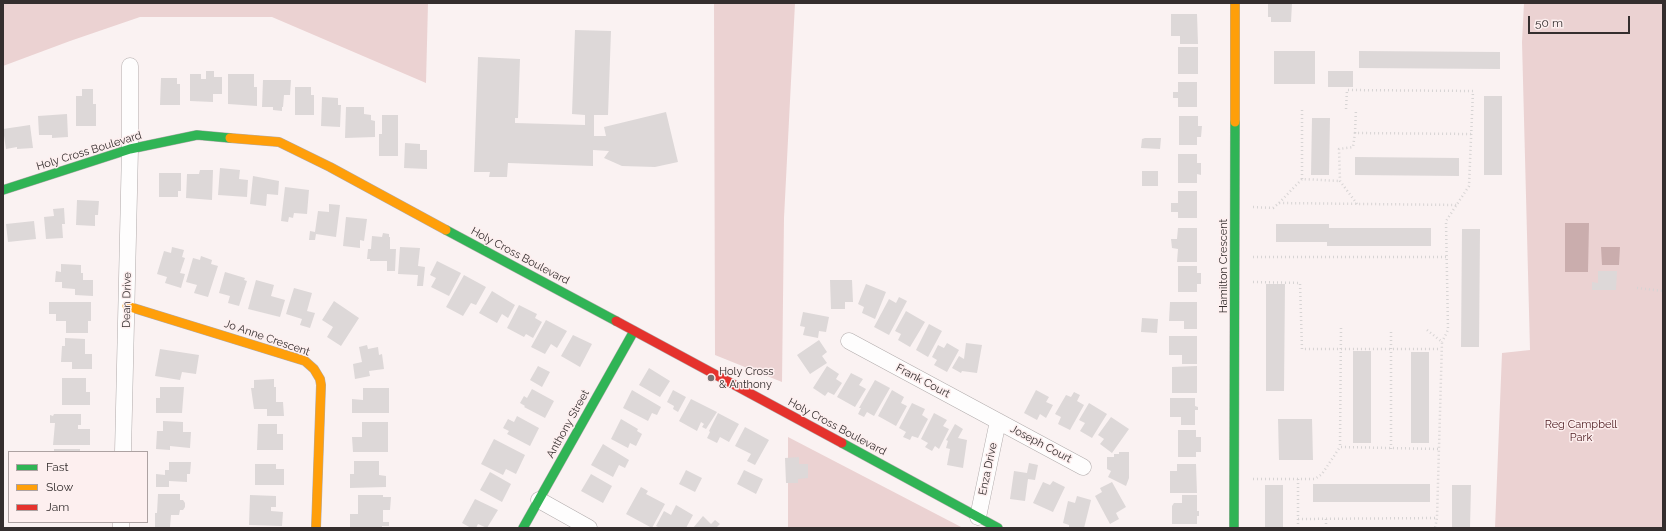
<!DOCTYPE html>
<style>
body{margin:0}
#map{position:relative;width:1666px;height:531px;overflow:hidden;background:#faf2f2;font-family:Raleway,sans-serif}
canvas{display:block}
.frame{position:absolute;inset:0;border:4px solid #342e2e;pointer-events:none}
.legend{position:absolute;left:8px;top:451px;width:140px;height:72px;box-sizing:border-box;background:#fdefef;border:1px solid #ada2a2;margin:0;padding:5px 7px;list-style:none;font-size:12px;color:#342e2e}
.legend li{display:flex;align-items:center;gap:8px;height:20px}
.legend b{width:20px;border:1px solid #ada2a2}
.scale{position:absolute;left:1528px;top:16px;width:102px;height:18px;box-sizing:border-box;border:2px solid #342e2e;border-top:0;padding-left:5px;font-size:12px;line-height:14px;white-space:nowrap;color:#342e2e;-webkit-text-stroke:3px #fdefef;paint-order:stroke}
</style>
<div id="map">
<canvas width="1666" height="531"></canvas>
<div class="frame"></div>
<ul class="legend">
<li><b style="height:5px;background:#30b455"></b>Fast</li>
<li><b style="height:5px;background:#ff9f0a"></b>Slow</li>
<li><b style="height:5px;background:#e5322d"></b>Jam</li>
</ul>
<div class="scale">50 m</div>
</div>
<script>
const g = document.querySelector('canvas').getContext('2d');
g.lineJoin = 'round';
function paint(path, color) { g.fillStyle = color; g.fill(path, 'evenodd'); }
const poly = rows => new Path2D(rows.map(r => 'M' + r).join(''));
function strokePath(path, color, width, dash) { g.strokeStyle = color; g.lineWidth = width; g.lineCap = dash ? 'butt' : 'round'; g.setLineDash(dash || []); g.stroke(path); }
function write(font, color, halo, rows, align = 'center') {
  g.font = font + ' Raleway,sans-serif'; g.lineWidth = 3; g.setLineDash([]); g.textBaseline = 'middle'; g.strokeStyle = halo; g.fillStyle = color; for (const [text, x, y, turn = 0] of rows) {
    g.save(); g.translate(x, y); g.rotate((+turn || 0) * Math.PI / 180); g.textAlign = isNaN(turn) ? turn : align; if (halo) g.strokeText(text, 0, 0); g.fillText(text, 0, 0); g.restore();
  }
}
paint(poly([
 [3,3,428,3,426,83,272,17,140,17,70,41,3,66],
 [714,3,795,3,784,218,782,382,715,355],
 [1524,3,1663,3,1663,528,1495,528,1502,353,1530,350,1522,42],
 [788,437,963,528,788,528]
]), '#ebd2d2');
paint(poly([
 [1565,223,1589,223,1588,272,1565,272],
 [1601,247,1620,247,1619,265,1602,265]
]), '#caadad');
paint(poly([
 [1268,3,1292,3,1291,22,1271,22,1271,17,1268,17],
 [1171,14,1197,14,1198,44,1180,44,1180,36,1171,36],
 [575,30,611,31,608,115,594,115,594,136,606,136,604,127,666,112,678,162,655,167,622,166,604,158,609,151,593,150,593,166,508,163,507,177,489,177,490,172,474,172,478,57,520,59,518,118,515,118,515,123,585,125,585,115,572,114],
 [1178,47,1198,47,1198,74,1178,74],
 [1274,51,1315,51,1315,84,1274,84],
 [1359,51,1500,52,1500,69,1359,68],
 [206,71,214,71,214,77,222,77,222,94,213,94,213,102,190,101,190,74,201,74,201,79,206,79],
 [1328,71,1353,71,1353,87,1328,87],
 [228,74,254,74,254,87,257,87,257,106,228,104],
 [161,78,177,78,177,84,180,84,180,105,160,105],
 [263,80,291,80,290,95,284,95,283,107,282,107,282,111,273,110,273,107,262,107],
 [1178,82,1197,82,1197,107,1178,107,1178,98,1173,98,1173,92,1178,92],
 [295,87,311,87,311,95,314,95,314,115,295,115],
 [82,89,93,89,93,104,96,104,96,126,76,126,76,96,82,96],
 [1484,96,1502,96,1502,175,1484,175],
 [322,97,338,98,338,105,341,105,340,127,321,126],
 [346,107,364,107,364,114,371,115,371,120,375,121,375,137,345,138],
 [67,114,68,137,52,138,52,135,39,135,38,116],
 [382,115,398,115,398,156,379,156,379,134,382,134],
 [1179,116,1198,116,1198,126,1202,126,1201,137,1197,137,1197,145,1179,145],
 [1312,118,1330,118,1329,175,1311,175],
 [30,125,33,148,17,149,17,147,6,149,3,129],
 [1145,138,1161,138,1160,149,1141,148,1142,139],
 [405,143,420,144,420,150,427,150,427,169,404,168],
 [1178,154,1197,154,1197,163,1201,163,1201,175,1197,174,1197,183,1178,183],
 [1355,157,1459,158,1459,176,1355,175],
 [220,168,240,170,239,179,248,180,247,197,218,195],
 [200,170,213,170,212,200,186,198,187,174,199,174],
 [1142,171,1158,171,1158,186,1142,186],
 [159,173,181,173,181,191,178,191,178,197,159,197],
 [253,176,279,181,278,195,267,194,266,206,250,204],
 [285,187,309,190,307,214,294,213,293,218,289,217,288,222,281,221],
 [1178,191,1197,191,1197,218,1178,218,1178,212,1171,212,1171,203,1178,203],
 [77,200,99,201,98,215,95,215,95,226,76,225],
 [329,204,340,205,336,237,316,234,315,240,309,240,310,231,315,232,318,211,329,212],
 [64,208,65,224,62,224,63,238,46,239,44,217,54,216,53,209],
 [346,217,367,219,364,241,360,240,360,248,343,246],
 [34,221,36,239,8,242,6,224],
 [1276,224,1329,224,1329,228,1431,228,1431,246,1327,246,1327,242,1276,242],
 [1178,228,1197,228,1197,262,1177,262,1178,249,1172,248,1171,239,1177,239],
 [1462,229,1480,229,1479,347,1461,347],
 [383,233,389,234,389,237,390,237,390,249,396,249,395,271,387,271,387,261,370,261,370,259,367,259,368,249,371,249,372,236,382,237],
 [172,247,184,250,182,257,185,258,180,273,185,274,181,288,165,283,167,277,157,274,164,251,171,253],
 [400,247,420,248,418,266,425,267,423,286,417,286,418,275,398,274],
 [201,256,212,260,211,264,218,266,208,297,194,293,197,285,186,282,193,258,200,260],
 [437,261,461,273,449,296,431,287,436,278,430,275],
 [61,264,81,265,81,273,83,273,83,280,93,280,93,296,75,295,75,289,62,288,62,282,55,282,56,271,61,272],
 [1178,266,1197,266,1197,273,1201,273,1201,284,1197,284,1197,292,1178,292],
 [1598,271,1617,271,1616,290,1592,290,1592,282,1598,283],
 [225,272,245,278,244,280,247,281,239,306,228,303,230,296,219,293],
 [464,275,486,287,476,305,471,303,463,316,446,307],
 [256,280,274,285,271,296,285,300,280,317,248,309],
 [830,280,852,280,853,302,845,302,845,309,831,309],
 [866,284,886,292,875,319,862,313,864,307,858,304],
 [1266,284,1285,284,1284,391,1266,391],
 [294,288,312,293,307,311,315,313,310,328,300,325,302,319,286,314],
 [492,291,515,305,508,318,502,314,497,323,479,313],
 [899,297,907,301,889,335,874,327,889,299,896,303],
 [334,301,359,318,341,346,327,337,333,327,322,320],
 [49,302,91,302,91,321,88,321,88,333,66,333,66,321,56,321,56,314,49,314],
 [1170,302,1197,302,1197,329,1184,329,1184,321,1169,321],
 [519,305,537,314,535,318,542,322,533,338,526,334,524,337,507,328],
 [906,311,925,322,910,347,898,340,901,334,895,331],
 [803,312,829,317,826,332,819,331,818,338,803,335,805,327,800,326],
 [1142,318,1158,319,1157,333,1141,332],
 [546,320,567,331,557,348,551,344,545,354,531,347],
 [929,324,942,331,928,357,916,350],
 [573,335,592,344,580,367,561,356],
 [1169,336,1197,336,1197,364,1182,364,1182,355,1169,355],
 [65,338,85,339,85,354,92,354,92,369,72,369,72,362,61,362,62,346,65,346],
 [819,340,827,352,822,356,827,363,810,374,797,355],
 [947,343,959,350,947,372,934,365,937,360,932,357,938,345,944,348],
 [966,343,982,345,977,373,962,371,961,373,952,368,959,356,964,359],
 [367,345,368,349,378,347,379,355,382,354,384,369,369,371,370,376,355,379,353,364,362,362,359,347],
 [160,349,199,355,196,374,182,372,180,380,155,376],
 [1353,351,1371,351,1371,443,1353,443],
 [1411,352,1429,352,1429,443,1411,443],
 [538,366,550,372,542,387,530,380],
 [827,366,839,374,836,379,842,383,834,395,828,392,825,396,813,388],
 [1197,366,1197,393,1172,393,1172,367],
 [649,368,670,381,660,397,639,385],
 [851,373,863,379,859,385,866,389,855,407,837,397],
 [62,378,86,378,86,392,90,392,90,405,62,405],
 [274,379,274,387,276,387,276,402,283,402,284,416,267,416,267,409,254,409,251,388,254,388,254,380],
 [875,380,890,388,874,416,867,412,864,417,858,414,861,408,859,408],
 [160,387,184,387,182,413,156,413,156,398,160,398],
 [363,388,389,388,389,413,352,413,352,399,363,400],
 [532,389,554,401,545,418,524,407,525,406,520,403,524,396,527,398],
 [632,390,661,407,657,415,652,413,648,421,623,408],
 [673,390,686,397,678,412,673,409,674,406,667,402],
 [892,390,904,397,901,403,907,406,896,426,878,416],
 [1036,390,1049,397,1046,402,1053,405,1046,418,1040,414,1037,420,1024,413],
 [1074,392,1080,395,1077,401,1084,405,1070,430,1058,424,1061,417,1055,414,1066,395,1071,397],
 [1170,398,1195,398,1195,406,1198,407,1198,410,1195,410,1195,425,1181,425,1181,417,1170,417],
 [691,399,717,412,706,429,702,427,704,424,701,422,697,431,679,421],
 [912,403,925,409,922,415,928,419,918,438,912,436,910,440,903,437,906,432,899,428],
 [1089,403,1107,414,1092,438,1080,431,1085,423,1079,420],
 [718,413,739,424,729,442,720,437,717,443,707,438,710,432,709,431],
 [934,413,947,420,943,426,949,429,939,449,935,446,932,451,925,447,928,443,921,439],
 [54,414,81,414,81,425,78,425,78,429,90,429,90,445,53,445,55,423,50,423,50,415,53,416],
 [517,416,539,428,530,446,507,434,509,431,503,428,508,419,514,422],
 [1111,417,1129,429,1112,453,1100,444,1104,439,1098,435],
 [621,419,638,429,637,431,642,434,636,446,630,443,628,448,611,439],
 [1278,419,1312,419,1313,460,1279,460],
 [163,421,183,422,183,432,191,432,190,448,170,446,170,450,156,449,157,431,163,431],
 [362,422,388,422,388,452,353,452,352,437,362,437],
 [258,424,277,424,277,434,283,434,283,450,257,450],
 [955,424,963,429,958,438,967,440,963,468,947,465,950,449,946,448,948,441,946,440],
 [745,427,769,440,755,465,747,461,751,454,735,446],
 [1178,430,1196,430,1196,437,1201,437,1201,452,1196,452,1196,457,1178,457],
 [494,439,525,455,516,474,506,469,503,475,481,464],
 [603,444,629,460,625,468,619,465,613,477,591,465],
 [54,449,80,449,80,452,54,452],
 [1119,452,1129,452,1129,478,1126,486,1108,477,1111,471,1107,469,1107,457,1114,457,1114,454,1119,454],
 [799,457,799,464,808,464,808,478,798,479,798,483,786,483,785,458],
 [354,461,379,461,379,475,386,476,386,487,350,488,350,474,354,474],
 [169,462,191,462,190,474,187,474,187,482,169,481,169,487,156,487,156,474,165,475,165,470,169,470],
 [1029,463,1038,465,1035,480,1028,479,1025,501,1010,499,1014,471,1027,473],
 [255,464,276,464,276,469,284,469,284,485,255,485],
 [1177,464,1196,464,1197,493,1170,493,1170,471,1177,471],
 [686,470,702,478,695,492,679,484],
 [744,470,763,479,756,494,737,484],
 [490,472,511,484,502,502,480,490],
 [591,474,612,486,603,503,581,491],
 [1053,481,1065,487,1053,512,1033,503,1043,482,1050,485],
 [1112,482,1126,507,1116,513,1119,519,1110,524,1095,496,1102,492,1100,488],
 [1313,484,1430,484,1430,502,1313,502],
 [1265,485,1283,485,1283,528,1265,528],
 [1452,485,1471,485,1470,528,1452,528],
 [641,487,648,491,646,494,665,504,652,528,626,514],
 [158,494,180,494,180,500,183,500,185,503,185,507,183,510,180,510,179,515,171,515,170,527,155,527,155,513,157,513],
 [250,495,276,496,276,507,271,507,271,511,283,512,282,526,249,525],
 [358,495,383,495,383,497,391,497,390,510,383,510,383,522,389,522,389,526,382,526,382,528,350,528,350,514,358,514],
 [1182,495,1197,495,1197,511,1199,511,1199,516,1197,516,1197,524,1172,524,1172,506,1174,503,1182,503],
 [1077,496,1091,500,1084,528,1077,527,1077,528,1069,528,1069,525,1063,523,1068,501,1075,503],
 [475,499,498,510,487,528,478,524,476,528,471,528,462,523],
 [676,505,693,515,686,528,660,528,656,526,664,511,671,515],
 [703,516,711,524,715,520,720,524,716,528,693,528]
]), '#ddd8d8');
const street = poly([
 [849,341,1083,467],
 [123,452,130,149,130,66],
 [539,500,589,528],
 [978,517,998,421],
 [121,528,121,522]
]);
const fast = poly([
 [3,190,130,149,197,135,230,138],
 [446,230,616,321],
 [842,443,998,528],
 [523,528,634,331],
 [1234,528,1235,122]
]);
const slow = poly([
 [1235,3,1235,122],
 [230,138,279,142,330,167,446,230],
 [127,306,305,361,314,369,320,379,321,385,316,528]
]);
const jam = poly([
 [616,321,842,443]
]);
strokePath(street, '#b1abab', 17);
strokePath(fast, '#b1abab', 10);
strokePath(slow, '#b1abab', 10);
strokePath(jam, '#b1abab', 10);
strokePath(poly([
 [1346,109,1347,90,1473,91,1469,186,1446,221,1448,330,1442,342],
 [1355,133,1356,109],
 [1302,179,1302,109],
 [1279,203,1302,179,1340,181],
 [1357,204,1340,181,1339,149,1353,147,1355,133,1472,134],
 [1253,207,1273,208,1279,203,1457,205],
 [1253,257,1447,257],
 [1253,282,1300,283,1302,349,1441,349],
 [1637,288,1663,291],
 [1341,328,1340,447,1438,449],
 [1427,330,1442,342,1437,518,1435,528],
 [1391,449,1391,329],
 [1253,479,1315,479,1322,474,1340,447],
 [1298,519,1437,518],
 [1298,528,1298,479],
 [1326,528,1326,518]
]), '#d7d4d4', 2.5, [1, 3]);
strokePath(street, '#fefdfd', 16);
strokePath(fast, '#30b455', 9);
strokePath(slow, '#ff9f0a', 9);
strokePath(jam, '#e5322d', 9);
for (const [x, y, r, color] of [
 [711,378,4,"#797373"]
]) { const dot = new Path2D(); dot.arc(x, y, r, 0, 2 * Math.PI); g.fillStyle = color; g.fill(dot); strokePath(dot, '#fdefef', 1.5); }
write('11px', '#342e2e', '#fdefef', [
 ["Holy Cross Boulevard",89,151,-17],
 ["Holy Cross Boulevard",520,256,28],
 ["Hamilton Crescent",1224,266,-90],
 ["Dean Drive",127,300,-89],
 ["Jo Anne Crescent",267,338,19],
 ["Frank Court",923,381,28],
 ["Anthony Street",568,424,-61],
 ["Holy Cross Boulevard",837,427,28],
 ["Joseph Court",1041,444,28],
 ["Enza Drive",988,469,-78]
]);
write('11px', '#342e2e', '#fdefef', [
 ["Holy Cross",719,372],
 ["& Anthony",719,385]
], 'left');
write('11px', '#4d1a1f', '#fdefef', [
 ["Reg Campbell",1581,425],
 ["Park",1581,438]
]);
</script>
